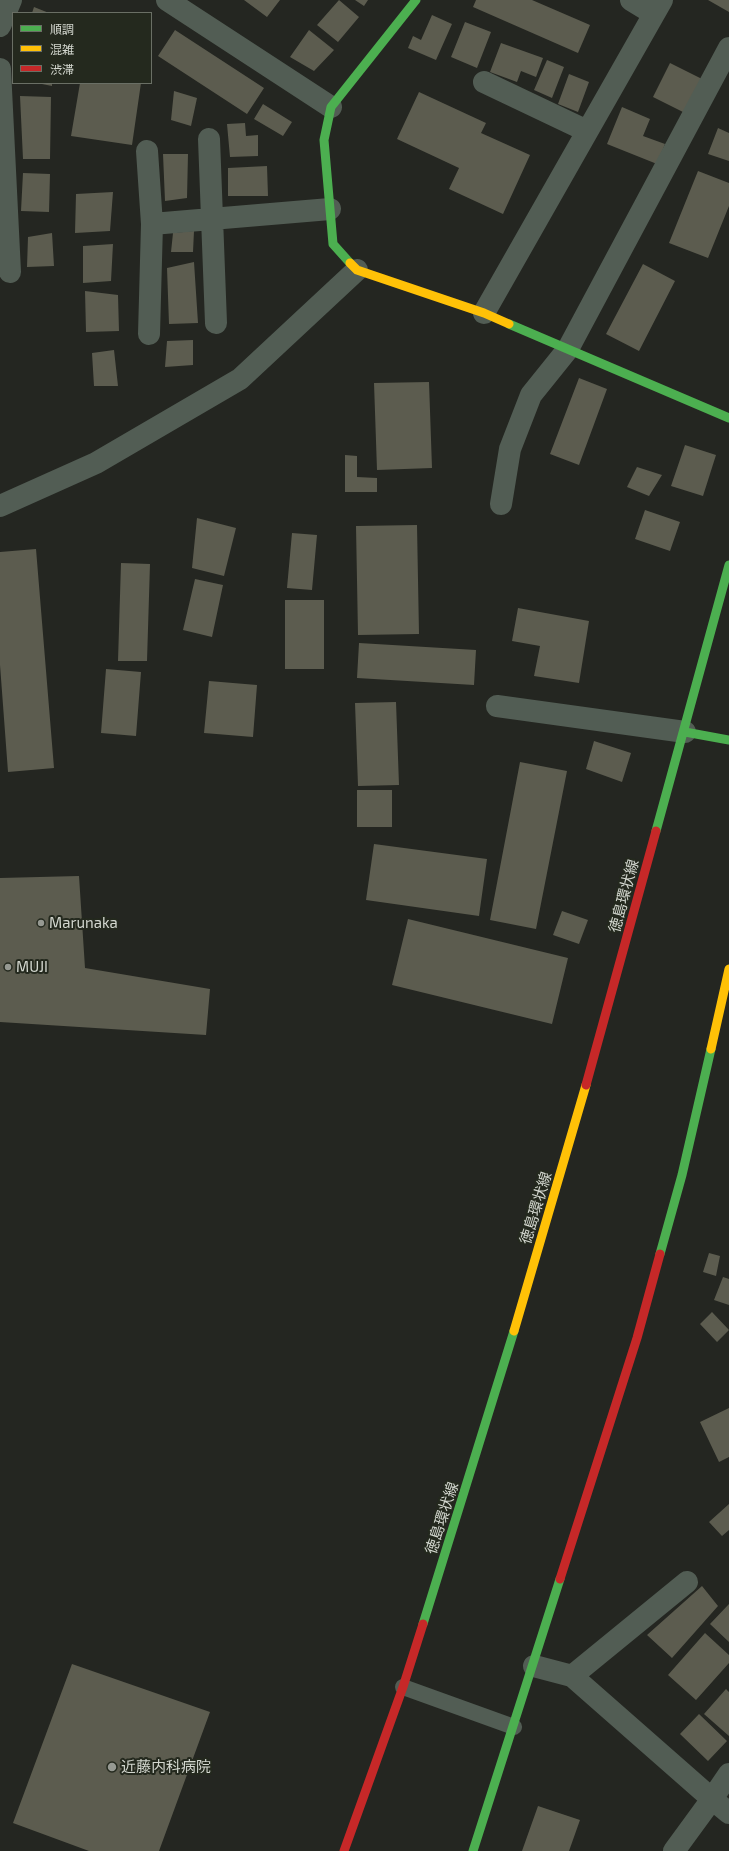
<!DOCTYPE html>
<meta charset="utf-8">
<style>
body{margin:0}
#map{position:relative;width:729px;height:1851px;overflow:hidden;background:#242621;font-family:"Exo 2","Noto Sans JP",sans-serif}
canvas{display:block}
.legend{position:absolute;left:12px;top:12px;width:140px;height:72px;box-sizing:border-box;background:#24291e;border:1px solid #6a6f65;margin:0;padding:5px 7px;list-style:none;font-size:12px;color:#d3d7cf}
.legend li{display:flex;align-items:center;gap:8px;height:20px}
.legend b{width:20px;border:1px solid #6a6f65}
</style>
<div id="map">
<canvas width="729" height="1851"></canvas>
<ul class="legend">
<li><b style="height:5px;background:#4caf50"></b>順調</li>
<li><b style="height:5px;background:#ffc107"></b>混雑</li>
<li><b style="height:5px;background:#c62828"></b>渋滞</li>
</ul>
</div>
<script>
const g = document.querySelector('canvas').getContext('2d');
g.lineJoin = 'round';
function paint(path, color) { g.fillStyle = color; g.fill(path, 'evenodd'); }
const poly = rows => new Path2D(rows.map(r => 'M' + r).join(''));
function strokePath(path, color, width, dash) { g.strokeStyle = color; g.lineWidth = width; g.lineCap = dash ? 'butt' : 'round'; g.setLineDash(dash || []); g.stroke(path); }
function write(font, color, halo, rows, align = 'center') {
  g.font = font + ' "Exo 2","Noto Sans JP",sans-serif'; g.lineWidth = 4; g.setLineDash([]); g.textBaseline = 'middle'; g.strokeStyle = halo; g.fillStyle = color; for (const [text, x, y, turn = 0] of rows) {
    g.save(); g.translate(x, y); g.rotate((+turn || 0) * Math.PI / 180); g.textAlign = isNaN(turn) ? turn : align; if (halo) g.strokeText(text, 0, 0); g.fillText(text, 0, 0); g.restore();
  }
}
paint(poly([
 [244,0,280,0,267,17],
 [339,0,359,17,338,42,317,25],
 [355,0,368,0,364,6],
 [476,0,532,0,590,25,578,53,473,7],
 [708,0,729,0,729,12],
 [34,7,49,13,32,13],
 [432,15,452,24,436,60,408,48,413,36,421,40],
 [465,22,491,32,477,68,451,57],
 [175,30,264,88,247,114,158,56],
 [309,30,334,50,314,71,290,57],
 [501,43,543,58,536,77,521,71,517,82,490,72],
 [547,60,564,67,552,98,534,90],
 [670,63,702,79,685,113,653,97],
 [569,74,589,82,578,112,558,104],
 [37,83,52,83,52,86],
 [80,83,141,83,132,145,71,136],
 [174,91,197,98,191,126,171,120],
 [419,92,486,123,481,133,530,155,503,214,449,189,459,168,397,139],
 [20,96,51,97,50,159,23,159],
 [263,104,292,122,283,136,254,119],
 [622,107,650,119,643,136,665,144,657,164,607,144],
 [245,123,246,136,258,135,258,156,230,157,227,124],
 [718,128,729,133,729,161,708,154],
 [163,154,188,154,187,198,165,201],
 [267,166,268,196,228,196,228,168],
 [698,171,729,183,729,206,708,258,669,243],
 [23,173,50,174,49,212,21,211],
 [113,192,110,231,75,233,76,194],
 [194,231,193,252,171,252,173,233],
 [52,233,54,266,27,267,28,237],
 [113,244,111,281,83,283,83,246],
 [194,262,198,323,169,324,167,268],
 [643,264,675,281,639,351,606,334],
 [85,291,118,295,119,331,86,332],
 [193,340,193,365,165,367,167,341],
 [114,350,118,386,94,386,92,353],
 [579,378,607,389,579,465,550,454],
 [429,382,432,468,377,470,374,383],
 [685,445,716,455,703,496,671,486],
 [345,455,357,456,357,477,377,478,377,492,345,492],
 [637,467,662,475,649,496,627,487],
 [645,510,680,522,670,551,635,539],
 [197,518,236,528,224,576,192,568],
 [417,525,419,634,358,635,356,526],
 [292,533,317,535,312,590,287,588],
 [36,549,54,768,8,772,0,665,0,552],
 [121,563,150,564,147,661,118,661],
 [195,579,223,585,212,637,183,630],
 [285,600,324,600,324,669,285,669],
 [518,608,589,621,579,683,534,676,540,646,512,641],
 [359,643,476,650,474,685,357,678],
 [106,669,141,672,136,736,101,733],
 [209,681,257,685,253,737,204,733],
 [396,702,399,785,358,786,355,703],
 [594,741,631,753,622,782,586,769],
 [520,762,567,771,536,929,490,920],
 [357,790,392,790,392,827,357,827],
 [374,844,487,859,479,916,366,900],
 [79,876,85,968,210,989,206,1035,0,1022,0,878],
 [562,911,588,920,579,944,553,935],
 [408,919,568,958,552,1024,392,985],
 [709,1253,720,1256,716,1276,703,1272],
 [723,1277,729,1279,729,1305,714,1300],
 [712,1312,729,1330,717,1342,700,1324],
 [729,1408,729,1457,719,1462,700,1422],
 [729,1504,729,1530,722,1536,709,1522],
 [702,1586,718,1606,672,1658,647,1635],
 [729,1604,729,1642,710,1624],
 [705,1633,729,1655,729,1663,696,1700,668,1675],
 [72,1664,210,1712,159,1851,89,1851,13,1823],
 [726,1689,729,1692,729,1736,704,1714],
 [699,1714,727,1741,708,1761,680,1734],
 [538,1806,580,1820,569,1851,522,1851]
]), '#5c5c4f');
strokePath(poly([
 [403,1687,514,1727]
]), '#525d54', 16);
strokePath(poly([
 [167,0,331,107],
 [631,0,654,14],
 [0,26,11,0],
 [0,69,10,272],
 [484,82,587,131],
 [209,139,216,323],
 [147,151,152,224,149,334],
 [152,224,330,209],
 [484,313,662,0],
 [501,504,510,449,531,395,568,349,729,48],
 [0,506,96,463,240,379,357,270],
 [497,706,685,732],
 [534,1666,572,1676,712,1799,674,1851],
 [572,1676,687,1582],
 [729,1774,712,1799,729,1813]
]), '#525d54', 22);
strokePath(poly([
 [350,263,333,244,324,140,331,107,416,0],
 [509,324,729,418],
 [685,732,729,740],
 [656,831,729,565],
 [660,1254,682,1175,711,1049],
 [423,1624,514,1331],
 [473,1851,560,1579]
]), '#4caf50', 9);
strokePath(poly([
 [350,263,357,270,484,313,509,324],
 [711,1049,729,969],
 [514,1331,586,1085]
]), '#ffc107', 9);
strokePath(poly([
 [586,1085,656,831],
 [560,1579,637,1338,660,1254],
 [344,1851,403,1687,423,1624]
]), '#c62828', 9);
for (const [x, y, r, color] of [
 [41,923,4,"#969992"],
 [8,967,4,"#969992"],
 [112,1767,5,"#969992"]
]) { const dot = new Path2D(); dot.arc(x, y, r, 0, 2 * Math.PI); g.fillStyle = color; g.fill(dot); strokePath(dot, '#24291e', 1.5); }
write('15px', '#d3d7cf', '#24291e', [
 ["徳島環状線",624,896,-75],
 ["徳島環状線",536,1208,-73],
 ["徳島環状線",442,1518,-72]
]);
write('15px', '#d3d7cf', '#24291e', [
 ["Marunaka",49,923],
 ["MUJI",16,967],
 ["近藤内科病院",121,1767]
], 'left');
</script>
